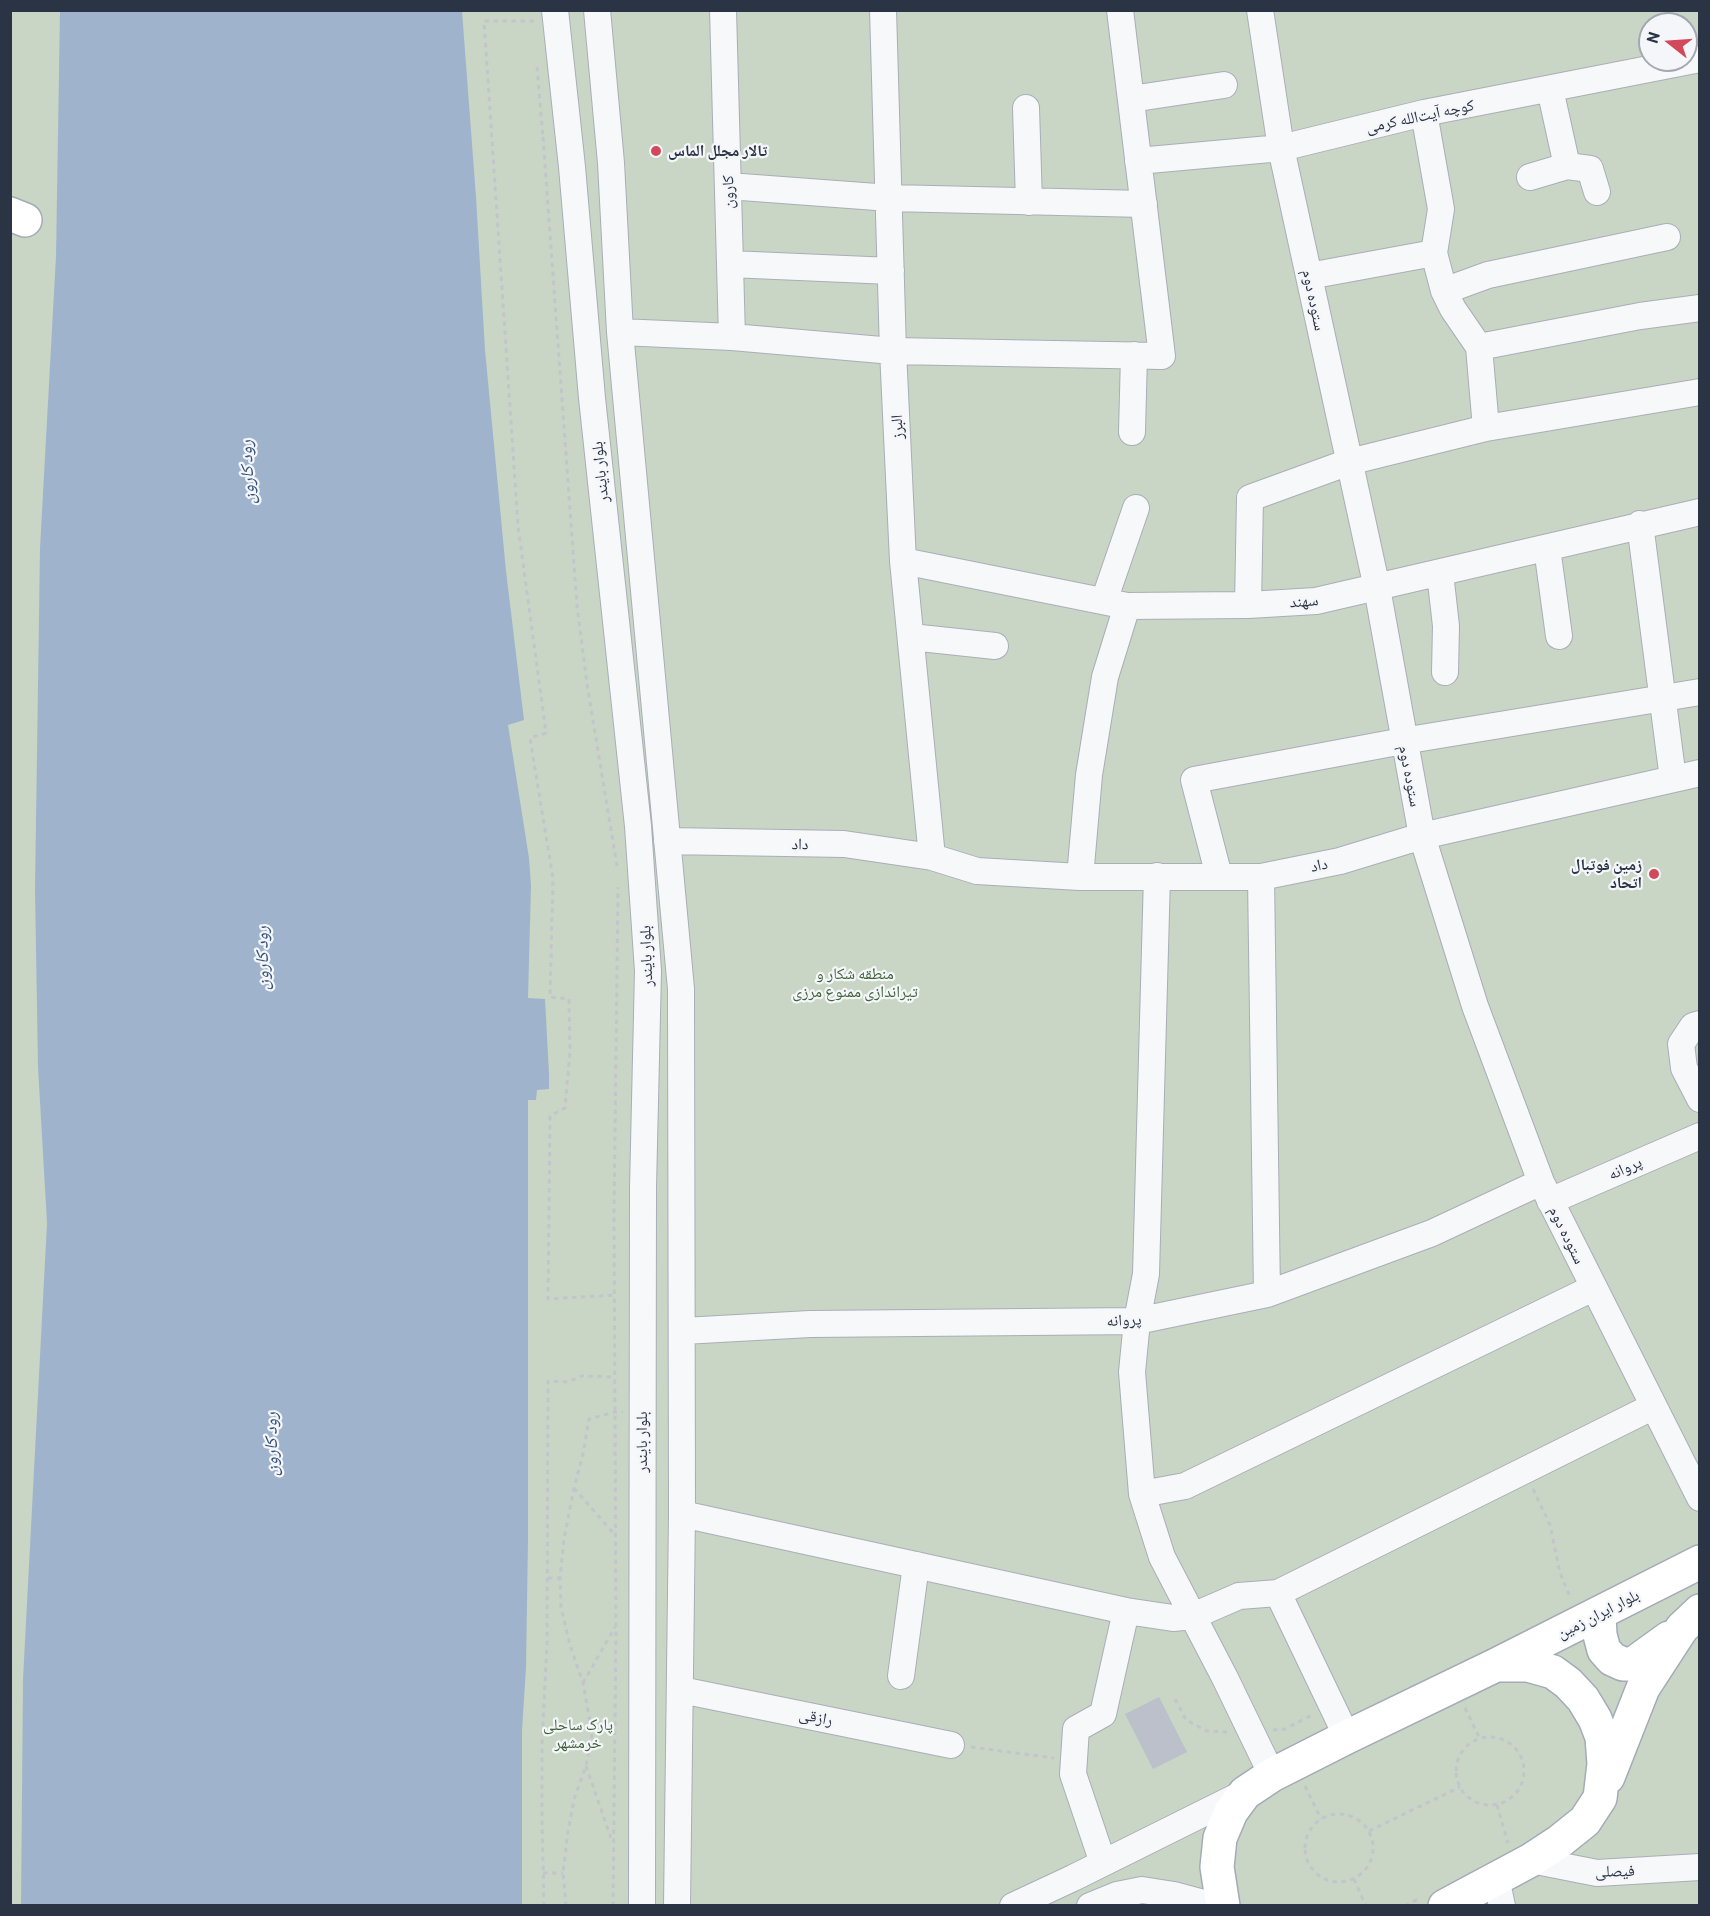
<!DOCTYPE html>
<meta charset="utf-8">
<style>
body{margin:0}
#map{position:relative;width:1710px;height:1916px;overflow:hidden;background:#e4e7ec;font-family:Barlow,sans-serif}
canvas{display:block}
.frame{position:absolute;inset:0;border:12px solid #2b3445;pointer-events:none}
.north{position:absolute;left:1638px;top:12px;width:60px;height:60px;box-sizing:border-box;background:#f4f6f9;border:2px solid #a4a8b1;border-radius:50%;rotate:287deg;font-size:16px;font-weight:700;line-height:24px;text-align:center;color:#2b3445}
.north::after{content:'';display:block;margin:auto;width:21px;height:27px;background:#d1495b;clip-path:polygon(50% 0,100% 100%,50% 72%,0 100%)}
</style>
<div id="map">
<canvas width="1710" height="1916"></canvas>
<div class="frame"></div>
<div class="north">N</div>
</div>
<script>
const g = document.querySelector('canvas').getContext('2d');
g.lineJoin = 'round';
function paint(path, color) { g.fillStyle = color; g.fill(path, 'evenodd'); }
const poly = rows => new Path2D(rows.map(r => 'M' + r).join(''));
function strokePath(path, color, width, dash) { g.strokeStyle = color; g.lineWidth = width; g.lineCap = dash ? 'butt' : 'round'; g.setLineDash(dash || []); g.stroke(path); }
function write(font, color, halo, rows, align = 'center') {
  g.font = font + ' Barlow,"Noto Naskh Arabic",sans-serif'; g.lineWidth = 4.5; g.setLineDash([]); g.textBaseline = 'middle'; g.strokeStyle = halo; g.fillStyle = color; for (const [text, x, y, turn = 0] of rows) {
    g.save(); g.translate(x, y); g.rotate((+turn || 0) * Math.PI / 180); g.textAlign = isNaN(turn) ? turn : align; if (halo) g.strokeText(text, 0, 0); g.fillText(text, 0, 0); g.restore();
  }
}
paint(poly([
 [11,11,1699,11,1699,1905,11,1906],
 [1650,24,1686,24,1686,60,1650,60]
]), '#c9d6c5');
paint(poly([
 [60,11,462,11,476,197,485,350,506,571,524,720,508,725,529,858,531,886,528,998,545,999,549,1073,549,1089,537,1090,536,1100,528,1100,528,1541,526,1667,522,1731,522,1905,21,1905,23,1679,47,1223,38,1067,35,889,40,548,56,256]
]), '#9fb4cc');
paint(poly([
 [1159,1697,1187,1752,1153,1769,1125,1714]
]), '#bbc0ca');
const minor = poly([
 [555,10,572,167,592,398,638,826,648,971,643,1188,642,1906],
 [597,10,611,163,620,332,681,989,682,1514,677,1906],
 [723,10,732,337],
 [883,10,893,351,903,561,932,857,977,871,1080,877,1261,877,1340,861,1422,836,1700,773],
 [1260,10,1281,148,1377,588,1422,836,1475,1006,1541,1182,1700,1498],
 [1550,89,1567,166,1590,169,1597,192],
 [1131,99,1224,85],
 [1026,108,1029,202],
 [1424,113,1441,209,1434,253,1444,291,1453,309,1479,347,1486,428],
 [1138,161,1281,148,1424,113,1700,59],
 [1530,177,1567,166],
 [728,186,890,198,1144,204],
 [730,264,891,271],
 [1309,276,1434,253],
 [1444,291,1488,275,1667,237],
 [620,332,732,337,893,351,1162,356,1120,10],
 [1479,347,1640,316,1700,308],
 [1132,432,1134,355],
 [1640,524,1673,779],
 [1547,548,1559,636],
 [903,561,1127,606,1248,605,1316,601,1700,512],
 [1440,573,1446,626,1445,672],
 [1104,601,1136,508],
 [1248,605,1250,498,1349,462,1486,428,1700,392],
 [911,637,995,646],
 [667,841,844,844,932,857],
 [1157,876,1146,1274,1137,1321,1132,1372,1142,1494,1162,1557,1225,1678,1272,1775],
 [1219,876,1194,780,1403,741,1700,692],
 [1080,877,1089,775,1105,677,1127,606],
 [1261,877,1267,1294],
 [1700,1024,1693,1026,1681,1044,1684,1068,1700,1099],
 [1550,1201,1700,1136],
 [683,1331,810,1324,1137,1321,1267,1294,1432,1233,1541,1182],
 [1142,1494,1185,1486,1593,1288],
 [682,1514,1126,1611,1173,1618,1193,1616,1239,1596,1278,1593],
 [901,1676,916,1565],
 [681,1690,951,1745],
 [1347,1737,1278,1593,1652,1407],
 [1531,1860,1597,1873,1700,1867],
 [1103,1863,1073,1774,1076,1729,1103,1714,1126,1611],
 [1496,1878,1502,1906],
 [1013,1906,1073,1878,1244,1793],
 [1090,1906,1117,1895,1142,1890,1174,1895,1215,1906]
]);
const major = poly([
 [10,214,25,220],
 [1599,1614,1600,1635,1604,1650,1612,1659,1623,1664,1633,1664,1669,1638],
 [1608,1777,1643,1688,1682,1628,1700,1611],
 [1223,1906,1217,1867,1220,1838,1231,1812,1245,1793,1272,1775,1347,1737,1496,1665,1700,1562],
 [1445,1906,1531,1860,1560,1841,1585,1821,1600,1798,1604,1764,1602,1737,1595,1719,1583,1699,1568,1683,1553,1672,1528,1665,1498,1665]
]);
strokePath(minor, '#a9aeb7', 28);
strokePath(major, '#a3abb8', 36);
strokePath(poly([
 [534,21,484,21,518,526,546,733,530,738,553,879,550,997,569,999,570,1052,565,1108,550,1116,548,1299,616,1295],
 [537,67,543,138],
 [543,137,577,606,587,684,617,866],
 [574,1488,614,1534],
 [1533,1489,1550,1525,1560,1573,1571,1599],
 [548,1578,560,1578],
 [583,1683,615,1627],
 [1175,1699,1186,1720,1207,1731,1228,1732],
 [1465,1708,1480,1739],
 [1273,1730,1285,1729,1314,1714],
 '1456 1771a34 34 0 1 1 68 0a34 34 0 1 1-68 0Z',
 [971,1747,1054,1758],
 [586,1766,611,1838],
 [1305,1786,1321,1819],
 [1497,1805,1508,1843],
 '1305 1848a34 34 0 1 1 68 0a34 34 0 1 1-68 0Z',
 [1369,1831,1460,1787],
 [543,1873,563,1873],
 [1354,1879,1366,1906],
 [544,1906,542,1821,542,1743,547,1645,548,1381,568,1382,581,1376,615,1377],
 [566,1906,563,1873,568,1831,575,1796,586,1766,592,1734,583,1683,570,1645,561,1607,560,1578,564,1539,574,1488,583,1454,589,1419,615,1412,623,1412],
 [613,1906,616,1625,614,1215,618,887],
 [1405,1906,1420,1898]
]), '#c2c5cb', 3, [4.5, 4.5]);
strokePath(minor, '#f7f8fa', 26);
strokePath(major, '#fff', 33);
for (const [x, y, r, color] of [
 [656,151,6,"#d1495b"],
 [1654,874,6,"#d1495b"]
]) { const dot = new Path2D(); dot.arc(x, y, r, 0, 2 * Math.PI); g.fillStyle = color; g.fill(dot); strokePath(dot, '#f4f6f9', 2); }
write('16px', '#2b3445', '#f4f6f9', [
 ["کوچه آیت‌الله کرمی",1420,116,-12],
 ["کارون",728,192,-91],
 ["ستوده دوم",1314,300,78],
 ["البرز",897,427,-93],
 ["بلوار بایندر",600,472,-96],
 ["سهند",1304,601,-5],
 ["ستوده دوم",1410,776,79],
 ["داد",800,844,1],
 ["داد",1319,865,-12],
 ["بلوار بایندر",646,956,-92],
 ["پروانه",1625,1168,-24],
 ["ستوده دوم",1567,1235,64],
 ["پروانه",1124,1320,-3],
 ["بلوار بایندر",642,1442,-90],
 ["بلوار ایران زمین",1598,1614,-27],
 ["رازقی",816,1717,11],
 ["فیصلی",1615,1871,-1]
]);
write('bold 16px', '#2b3445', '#f4f6f9', [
 ["تالار مجلل الماس",668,151],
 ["زمین فوتبال",1642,865,"right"],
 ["اتحاد",1642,883,"right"]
], 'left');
write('16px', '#3f6138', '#f4f6f9', [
 ["منطقه شکار و",855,974],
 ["تیراندازی ممنوع مرزی",855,992],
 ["پارک ساحلی",578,1725],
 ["خرمشهر",578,1743]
]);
write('italic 18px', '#34527a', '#f4f6f9', [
 ["رود کارون",247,472,-93],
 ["رود کارون",262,958,-91],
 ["رود کارون",271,1444,-91]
]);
</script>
